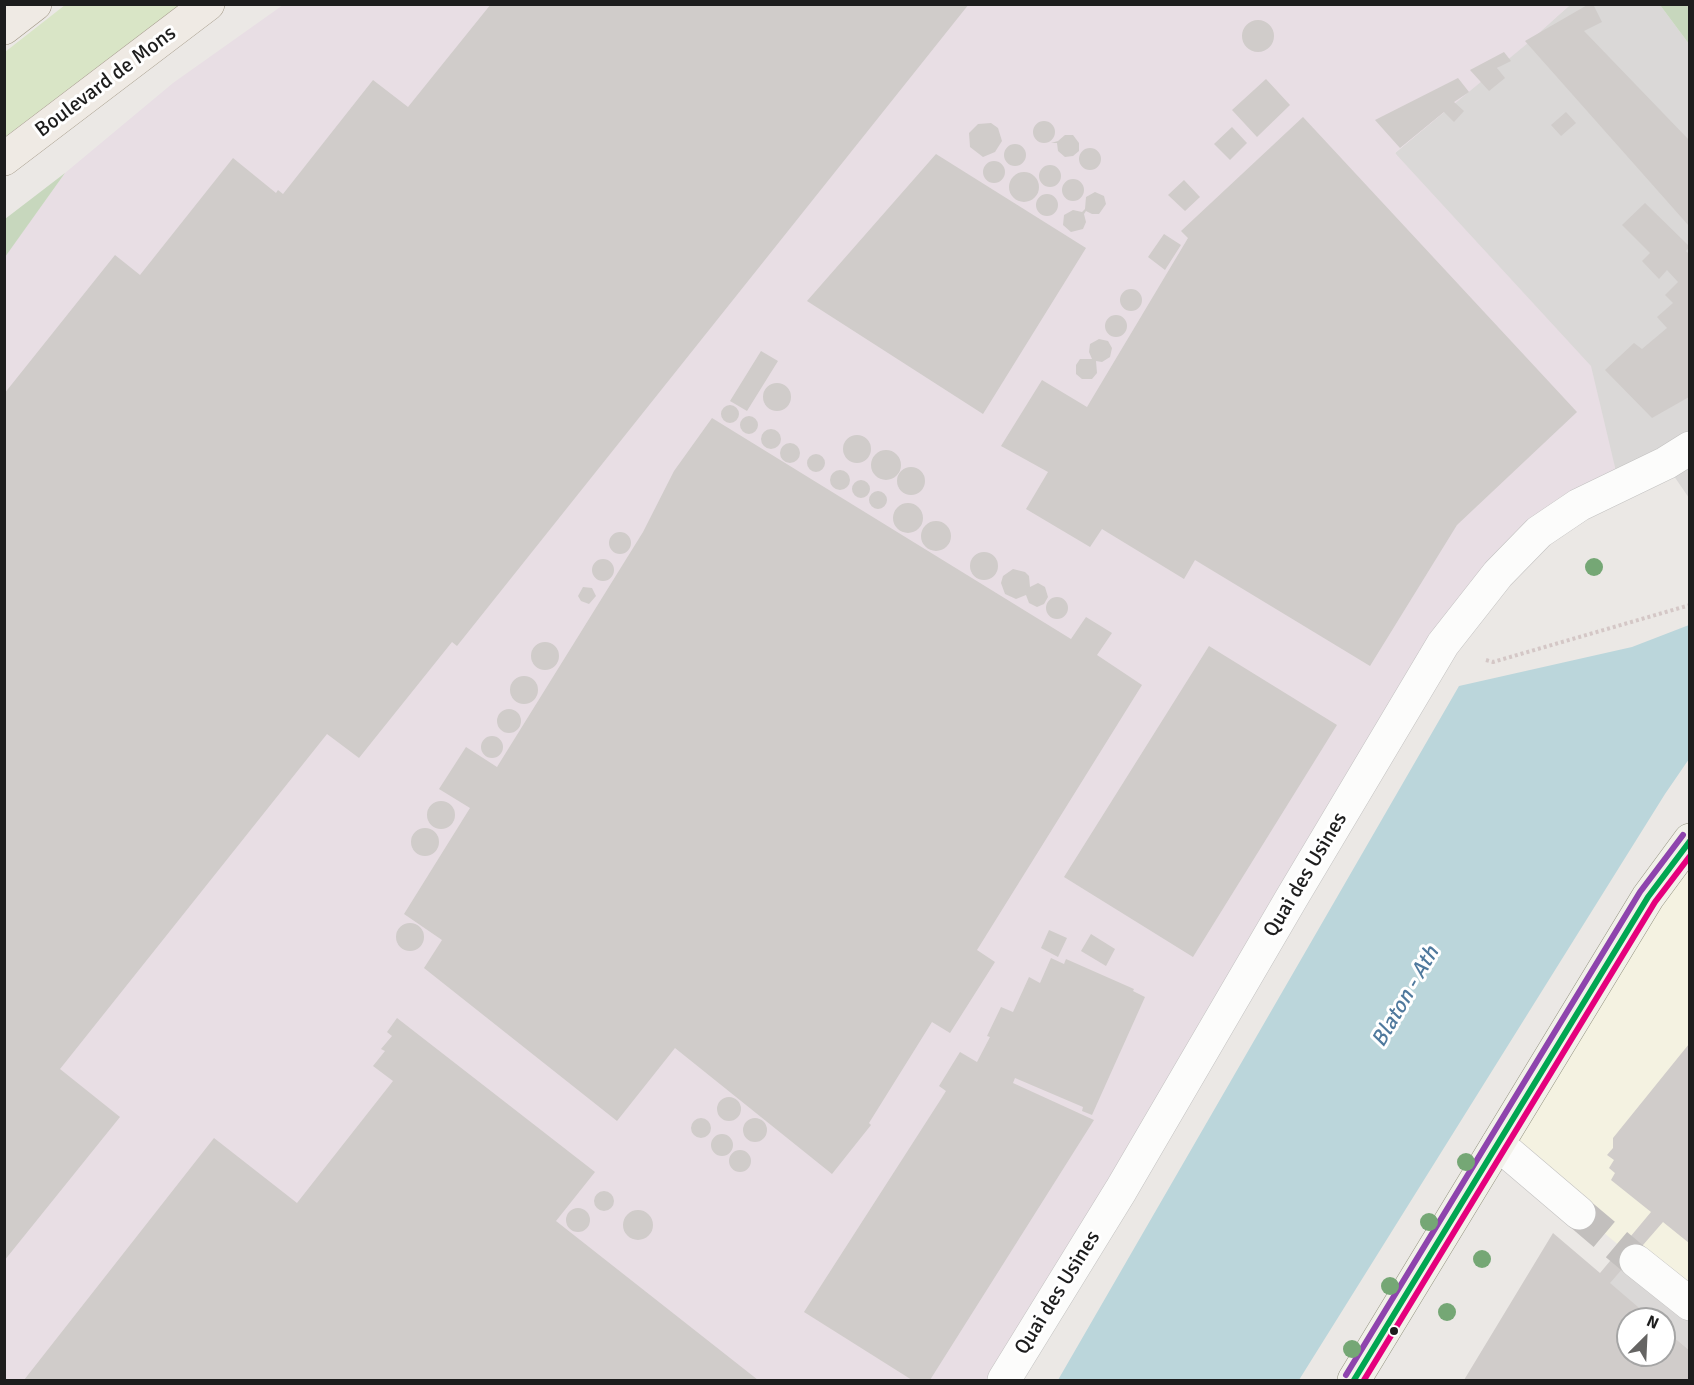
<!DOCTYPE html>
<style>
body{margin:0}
#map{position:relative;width:1694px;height:1385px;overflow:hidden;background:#ebe8e5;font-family:Signika,sans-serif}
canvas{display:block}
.frame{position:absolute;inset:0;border:6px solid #1d1d1d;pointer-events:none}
.north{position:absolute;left:1616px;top:1307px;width:60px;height:60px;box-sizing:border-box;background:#fff;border:2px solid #a5a5a5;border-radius:50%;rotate:24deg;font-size:16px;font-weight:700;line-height:24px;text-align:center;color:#1d1d1d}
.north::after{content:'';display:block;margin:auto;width:21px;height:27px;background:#656463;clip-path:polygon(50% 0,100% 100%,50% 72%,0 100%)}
</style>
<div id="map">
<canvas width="1694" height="1385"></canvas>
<div class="frame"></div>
<div class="north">N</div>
</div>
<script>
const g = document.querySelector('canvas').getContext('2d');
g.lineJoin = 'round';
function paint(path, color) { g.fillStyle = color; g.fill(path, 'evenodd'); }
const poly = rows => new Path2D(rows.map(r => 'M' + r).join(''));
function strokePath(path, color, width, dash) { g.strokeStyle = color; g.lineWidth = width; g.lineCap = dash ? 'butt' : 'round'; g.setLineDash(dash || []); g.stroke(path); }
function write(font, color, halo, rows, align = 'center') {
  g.font = font + ' Signika,sans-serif'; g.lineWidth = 6; g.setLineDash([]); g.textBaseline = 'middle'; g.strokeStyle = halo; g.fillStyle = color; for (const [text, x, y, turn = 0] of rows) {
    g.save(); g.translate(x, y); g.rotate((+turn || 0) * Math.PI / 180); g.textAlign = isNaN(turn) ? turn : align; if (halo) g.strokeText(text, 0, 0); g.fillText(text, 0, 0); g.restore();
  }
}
paint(poly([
 [1570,5,1660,5,1689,44,1689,498,1665,463,1619,484,1395,153],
 [1622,1249,1689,1304,1689,1350,1664,1329,1664,1319,1651,1319,1600,1279]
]), '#dad8d7');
paint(poly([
 [283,5,1570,5,1528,43,1395,153,1591,366,1619,484,1498,574,1004,1380,5,1380,4,257,65,173,173,83]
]), '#e8dee4');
paint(poly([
 [1689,840,1689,1304,1498,1144]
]), '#f4f2e1');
paint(poly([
 [65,5,179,5,5,137,5,52]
]), '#d9e5c6');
paint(poly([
 [1660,5,1689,5,1689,44],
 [65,173,5,257,5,219]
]), '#c7d7bd');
paint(poly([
 [1689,625,1689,759,1665,794,1299,1380,1058,1380,1459,686,1632,647]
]), '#bbd6db');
paint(poly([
 [491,4,969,4,457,646,452,642,359,758,327,734,60,1069,120,1117,4,1261,4,394,115,255,140,275,233,158,276,193,278,190,283,194,373,80,408,107],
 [1589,4,1593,4,1602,22,1584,31,1689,140,1689,226,1525,41],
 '1242 36a16 16 0 1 1 32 0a16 16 0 1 1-32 0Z',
 [1504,52,1511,61,1497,68,1505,78,1489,91,1470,70],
 [1458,78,1469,92,1454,102,1464,111,1454,122,1444,112,1400,148,1375,120],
 [1266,79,1290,105,1257,137,1232,110],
 [1566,112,1576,123,1561,136,1551,125],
 [1303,117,1577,412,1457,525,1370,666,1195,560,1184,579,1102,529,1090,547,1026,509,1048,472,1001,446,1042,380,1087,407,1188,238,1181,231],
 '1033 132a11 11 0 1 1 22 0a11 11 0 1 1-22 0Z',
 [991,123,998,128,1002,141,995,152,983,157,970,147,969,133,978,124],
 [1232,127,1247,143,1230,160,1214,144],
 [1065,135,1073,135,1079,143,1079,151,1073,156,1065,157,1058,151,1057,143,1051,143,1058,141],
 '1004 155a11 11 0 1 1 22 0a11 11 0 1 1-22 0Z',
 '1079 159a11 11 0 1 1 22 0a11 11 0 1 1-22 0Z',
 [936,154,1086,248,983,414,807,301],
 '983 172a11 11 0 1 1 22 0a11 11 0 1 1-22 0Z',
 '1039 176a11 11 0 1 1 22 0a11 11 0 1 1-22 0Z',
 '1009 187a15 15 0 1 1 30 0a15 15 0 1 1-30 0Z',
 '1062 190a11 11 0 1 1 22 0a11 11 0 1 1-22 0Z',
 [1184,180,1200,197,1185,211,1168,195],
 [1095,192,1104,196,1106,204,1099,214,1092,214,1086,211,1084,214,1086,222,1083,229,1071,232,1063,225,1064,215,1073,210,1082,212,1085,209,1086,197],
 '1036 205a11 11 0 1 1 22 0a11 11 0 1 1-22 0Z',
 [1645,203,1690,247,1686,251,1689,254,1689,397,1652,418,1605,370,1634,343,1642,349,1667,328,1657,317,1673,303,1665,295,1678,282,1667,270,1659,279,1642,261,1650,253,1622,225],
 [1164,234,1181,245,1165,270,1148,257],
 '1120 300a11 11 0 1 1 22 0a11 11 0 1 1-22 0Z',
 '1105 326a11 11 0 1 1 22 0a11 11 0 1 1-22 0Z',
 [1099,339,1108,341,1112,348,1110,357,1102,362,1096,361,1097,373,1092,379,1082,379,1076,374,1076,365,1080,359,1092,359,1089,352,1090,344],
 [761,351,778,361,747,411,730,401],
 '763 397a14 14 0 1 1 28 0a14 14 0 1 1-28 0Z',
 '721 414a9 9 0 1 1 18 0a9 9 0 1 1-18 0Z',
 '740 425a9 9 0 1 1 18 0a9 9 0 1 1-18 0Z',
 [712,418,1071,639,1086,617,1112,633,1097,655,1142,685,977,950,995,962,950,1033,932,1022,869,1123,871,1125,832,1174,675,1048,617,1121,424,968,442,940,404,914,470,808,439,789,466,747,497,767,643,532,674,471],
 '761 439a10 10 0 1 1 20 0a10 10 0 1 1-20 0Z',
 '843 449a14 14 0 1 1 28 0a14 14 0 1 1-28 0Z',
 '780 453a10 10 0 1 1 20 0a10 10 0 1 1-20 0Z',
 '871 465a15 15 0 1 1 30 0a15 15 0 1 1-30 0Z',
 '807 463a9 9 0 1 1 18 0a9 9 0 1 1-18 0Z',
 '897 481a14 14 0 1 1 28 0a14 14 0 1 1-28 0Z',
 '830 480a10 10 0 1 1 20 0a10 10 0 1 1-20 0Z',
 '852 489a9 9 0 1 1 18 0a9 9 0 1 1-18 0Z',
 '869 500a9 9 0 1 1 18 0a9 9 0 1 1-18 0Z',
 '893 518a15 15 0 1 1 30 0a15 15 0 1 1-30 0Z',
 '921 536a15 15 0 1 1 30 0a15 15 0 1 1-30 0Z',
 '609 543a11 11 0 1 1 22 0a11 11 0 1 1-22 0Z',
 '970 566a14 14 0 1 1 28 0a14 14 0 1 1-28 0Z',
 '592 570a11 11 0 1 1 22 0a11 11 0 1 1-22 0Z',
 [1013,569,1025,572,1029,576,1030,587,1038,583,1045,587,1048,597,1044,604,1037,607,1029,603,1026,595,1016,599,1005,594,1001,583,1003,576],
 [583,587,592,588,596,596,589,604,581,601,578,596],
 '1046 608a11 11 0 1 1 22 0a11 11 0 1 1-22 0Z',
 '531 656a14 14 0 1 1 28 0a14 14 0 1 1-28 0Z',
 [1209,646,1337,725,1193,957,1064,877],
 '510 690a14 14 0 1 1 28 0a14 14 0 1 1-28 0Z',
 '497 721a12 12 0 1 1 24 0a12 12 0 1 1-24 0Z',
 '481 747a11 11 0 1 1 22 0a11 11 0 1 1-22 0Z',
 '427 815a14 14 0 1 1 28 0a14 14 0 1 1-28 0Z',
 '411 842a14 14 0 1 1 28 0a14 14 0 1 1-28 0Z',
 '396 937a14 14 0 1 1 28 0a14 14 0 1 1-28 0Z',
 [1049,930,1067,938,1058,957,1041,948],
 [1091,934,1115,949,1106,966,1081,951],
 [1051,958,1064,964,1066,959,1134,989,1133,991,1145,997,1092,1115,1082,1111,1083,1107,1015,1078,1013,1083,1094,1120,930,1380,912,1380,804,1312,941,1099,946,1091,939,1086,960,1052,977,1062,990,1037,987,1036,1001,1007,1013,1012,1029,977,1040,983],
 [397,1018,595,1172,556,1221,758,1380,24,1380,214,1138,297,1203,393,1081,373,1066,385,1051,381,1049,392,1036,387,1032],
 [1689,1044,1689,1243,1663,1222,1610,1283,1652,1319,1628,1319,1628,1355,1664,1355,1664,1329,1689,1350,1689,1380,1464,1380,1553,1233,1600,1273,1651,1212,1611,1180,1615,1173,1609,1168,1614,1160,1607,1155,1613,1148,1613,1138],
 '717 1109a12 12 0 1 1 24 0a12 12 0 1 1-24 0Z',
 '743 1130a12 12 0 1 1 24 0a12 12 0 1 1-24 0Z',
 '691 1128a10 10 0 1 1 20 0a10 10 0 1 1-20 0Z',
 '711 1145a11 11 0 1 1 22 0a11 11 0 1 1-22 0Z',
 '729 1161a11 11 0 1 1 22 0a11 11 0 1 1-22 0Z',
 '594 1201a10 10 0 1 1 20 0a10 10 0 1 1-20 0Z',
 '566 1220a12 12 0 1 1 24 0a12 12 0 1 1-24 0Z',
 '623 1225a15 15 0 1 1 30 0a15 15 0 1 1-30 0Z'
]), '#d0ccca');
strokePath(poly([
 [1579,1213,1636,1261]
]), '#c2bfbd', 33, [33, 16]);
const street = poly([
 [1498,1144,1579,1213],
 [1636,1261,1690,1304],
 [1004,1380,1121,1190,1291,899,1443,644,1498,574,1539,532,1579,505,1666,463,1690,448]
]);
const secondary = poly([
 [1354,1380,1648,897,1690,840]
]);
const primary = poly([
 [4,28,35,4],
 [4,159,208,4]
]);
strokePath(street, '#c2c1c0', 34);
strokePath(secondary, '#92927f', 34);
strokePath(primary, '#9f9584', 34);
strokePath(poly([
 [1486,660,1493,662,1690,605]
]), '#d4c7c6', 4, [3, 3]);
strokePath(street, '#fcfcfb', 33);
strokePath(secondary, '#f2f1ea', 33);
strokePath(primary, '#efeae4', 33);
strokePath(poly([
 [1354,1380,1648,897,1690,841]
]), '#00a651', 6);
strokePath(poly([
 [1364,1380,1655,902,1690,856]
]), '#e5007d', 6);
strokePath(poly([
 [1346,1375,1640,892,1683,835]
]), '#8e44ad', 6);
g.fillStyle = '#75a775';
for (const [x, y] of [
 [1594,567],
 [1466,1162],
 [1429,1222],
 [1482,1259],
 [1390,1286],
 [1447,1312],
 [1352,1349]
]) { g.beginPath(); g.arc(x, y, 9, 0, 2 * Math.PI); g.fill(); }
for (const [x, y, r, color] of [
 [1394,1331,5,"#1d1d1d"]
]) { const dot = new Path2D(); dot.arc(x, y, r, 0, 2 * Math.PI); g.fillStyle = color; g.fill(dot); strokePath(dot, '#fff', 2); }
write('21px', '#1d1d1d', '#fff', [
 ["Boulevard de Mons",106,82,-37],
 ["Quai des Usines",1306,875,-59],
 ["Quai des Usines",1058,1293,-58]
]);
write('italic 22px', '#4f799d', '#fff', [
 ["Blaton - Ath",1406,997,-60]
]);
</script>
